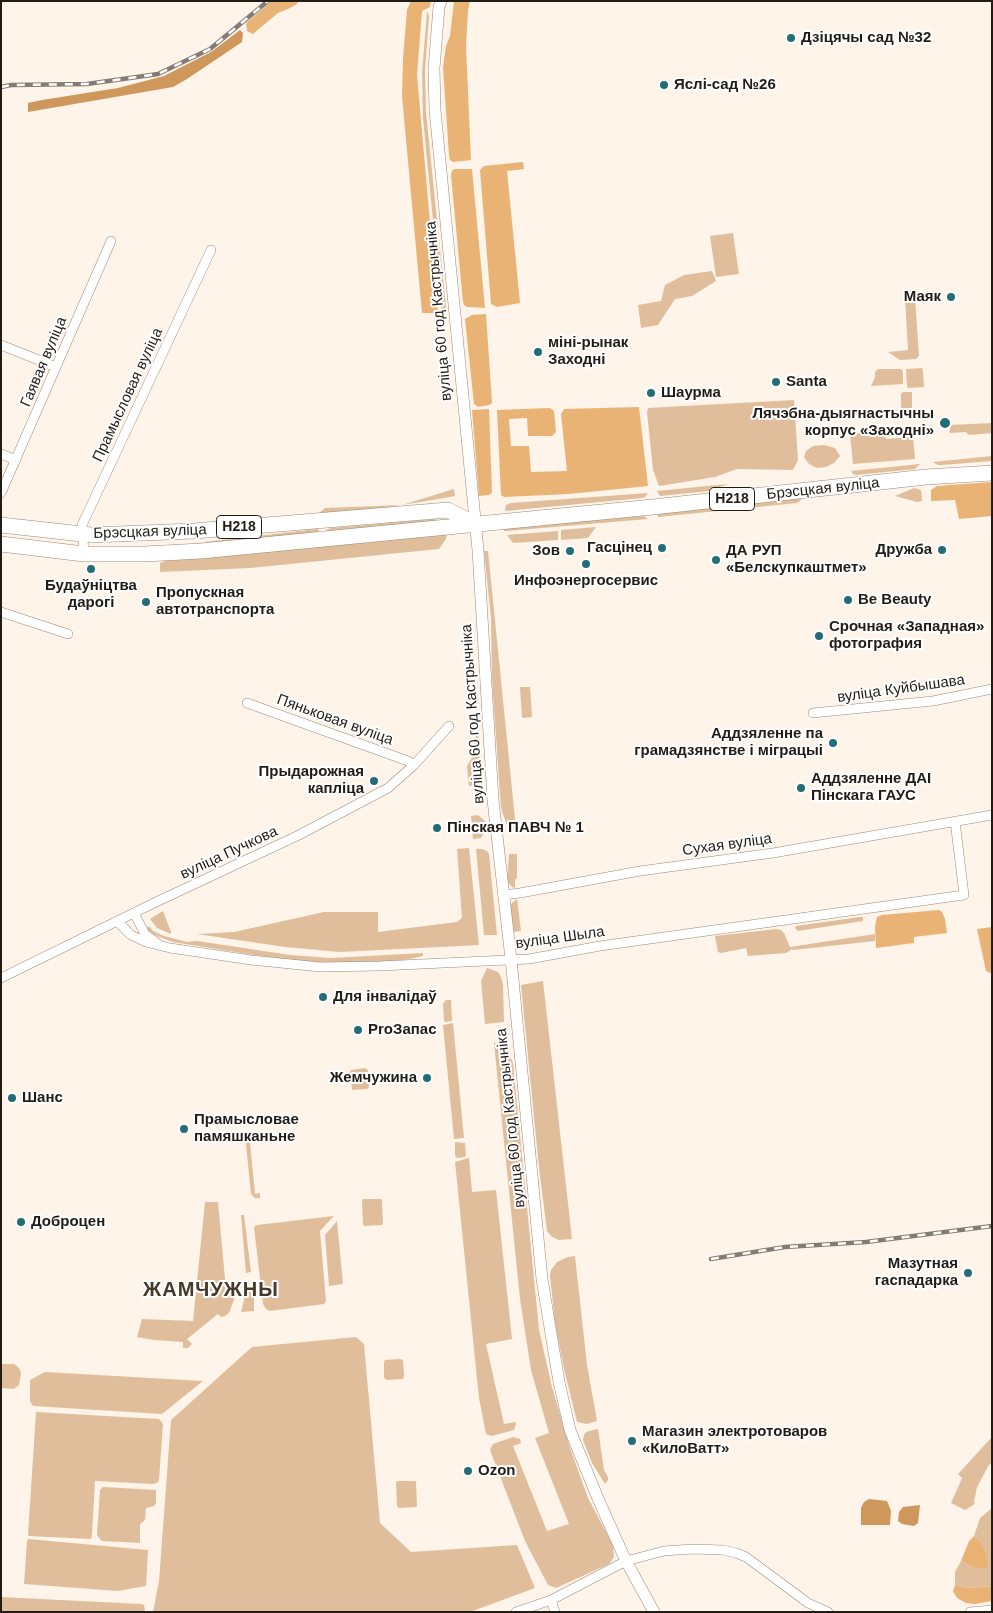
<!DOCTYPE html>
<meta charset="utf-8">
<style>
body{margin:0}
#map{position:relative;width:993px;height:1613px;overflow:hidden;background:#fef4e9;font-family:Helvetica,sans-serif}
canvas{display:block}
.frame{position:absolute;inset:0;border:2px solid #221c16;pointer-events:none}
</style>
<div id="map">
<canvas width="993" height="1613"></canvas>
<div class="frame"></div>
</div>
<script>
const g = document.querySelector('canvas').getContext('2d');
g.lineJoin = 'round';
function paint(path, color) { g.fillStyle = color; g.fill(path, 'evenodd'); }
const poly = rows => new Path2D(rows.map(r => 'M' + r).join(''));
function strokePath(path, color, width, dash) { g.strokeStyle = color; g.lineWidth = width; g.lineCap = dash ? 'butt' : 'round'; g.setLineDash(dash || []); g.stroke(path); }
function write(font, color, halo, rows, align = 'center') {
  g.font = font + ' Helvetica,sans-serif'; g.lineWidth = 4; g.setLineDash([]); g.textBaseline = 'middle'; g.strokeStyle = halo; g.fillStyle = color; for (const [text, x, y, turn = 0] of rows) {
    g.save(); g.translate(x, y); g.rotate((+turn || 0) * Math.PI / 180); g.textAlign = isNaN(turn) ? turn : align; if (halo) g.strokeText(text, 0, 0); g.fillText(text, 0, 0); g.restore();
  }
}
paint(poly([
 [427,11,429,16,425,71,426,113,446,307,445,311,442,313,423,118,422,73],
 [733,233,739,274,716,277,710,236],
 [712,271,716,281,692,296,675,299,658,325,641,328,638,305,661,301,665,285,684,275],
 [913,295,915,298,919,356,916,359,900,360,888,352,908,350,905,297,906,296],
 [922,368,923,371,924,387,908,388,907,386,906,369],
 [878,369,901,369,903,371,903,384,871,386,875,377,875,372],
 [903,392,912,392,912,408,903,409,901,407,901,394],
 [794,400,798,460,793,470,737,469,715,477,659,486,653,470,647,412,648,408],
 [992,423,992,433,969,435,966,432,950,433,950,425],
 [885,431,886,439,913,437,915,459,853,464,850,434],
 [824,445,835,448,840,456,834,463,826,467,817,468,809,464,804,457,806,451,813,446],
 [992,456,992,461,942,465,938,465,933,462],
 [920,464,915,469,856,475,853,474,851,471],
 [728,484,709,491,670,495,660,496,657,491],
 [914,488,921,490,922,498,922,501,917,502,895,496],
 [454,489,455,496,432,500,377,509,319,513,325,508,402,505],
 [648,493,645,497,642,498,505,511,506,505,511,503],
 [803,496,801,500,797,503,658,517,658,514],
 [644,516,648,519,507,531,504,531,504,529,505,528],
 [435,519,438,520,438,523,327,532,326,530,331,528],
 [596,527,588,538,561,540,561,530],
 [316,529,318,529,319,531,316,533,206,543,205,542],
 [558,531,558,540,513,543,507,535],
 [447,533,446,539,439,549,250,568,160,572,160,563,165,561,249,554],
 [484,551,488,551,516,829,508,829,501,808,492,679,491,617],
 [520,687,530,687,532,717,522,718],
 [476,732,478,733,481,780,476,785,469,786,467,766,476,751],
 [478,815,485,821,485,831,481,838,473,839,471,816],
 [469,848,479,945,340,952,285,947,197,934,234,932,324,912,378,912,378,932,457,922,462,918,457,849],
 [476,849,482,849,487,851,489,854,497,935,484,935],
 [509,854,517,854,517,878,515,880,515,888,512,887,507,881],
 [517,899,521,931,513,932,510,907,512,903],
 [163,911,171,932,171,934,157,928,150,919],
 [860,917,863,917,863,921,798,931,795,928,796,926],
 [149,926,153,931,164,936,187,942,197,941,290,955,331,958,423,953,423,956,400,961,322,963,279,959,173,942,157,936,150,932,147,928],
 [777,929,781,930,784,933,790,947,875,934,875,941,793,950,791,949,791,950,786,953,748,956,746,948,721,953,718,952,715,936],
 [487,968,498,972,501,977,503,985,504,1022,485,1024,481,981],
 [543,981,572,1239,559,1240,552,1237,547,1231,539,1168,521,985],
 [446,1000,451,1000,452,1021,445,1022,444,1020,443,1004],
 [453,1023,464,1138,454,1139,443,1025],
 [502,1042,505,1046,513,1063,539,1330,552,1387,569,1445,588,1498,613,1545,614,1557,609,1564,556,1588,548,1585,525,1541,490,1450,493,1444,513,1437,520,1439,521,1443,513,1446,547,1531,569,1524,535,1438,549,1433,531,1370,520,1299,494,1043],
 [365,1068,368,1070,369,1087,367,1089,352,1090,350,1071,352,1070],
 [249,1133,255,1194,260,1193,260,1198,255,1198,251,1194,245,1134],
 [455,1142,465,1143,466,1155,465,1157,457,1158,455,1156],
 [469,1158,472,1192,496,1190,512,1339,486,1344,504,1424,515,1422,516,1424,514,1430,492,1436,486,1434,479,1398,455,1162],
 [363,1199,381,1199,382,1200,383,1224,382,1225,364,1226,363,1224,362,1201],
 [205,1202,218,1202,226,1290,231,1290,234,1296,234,1300,229,1313,225,1316,221,1317,218,1314,187,1339,192,1344,188,1348,183,1348,183,1342,154,1340,137,1337,142,1319,193,1321],
 [241,1215,244,1215,251,1272,246,1273],
 [334,1216,320,1231,326,1301,324,1304,270,1311,266,1309,263,1304,254,1227,257,1225],
 [337,1221,343,1284,329,1286,325,1235],
 [575,1256,587,1365,597,1421,587,1424,577,1422,564,1369,555,1323,550,1276,551,1270,557,1262,568,1257],
 [247,1289,252,1292,254,1296,254,1311,241,1312,244,1300,244,1290],
 [356,1337,364,1344,380,1523,411,1552,517,1545,535,1588,470,1612,153,1612,159,1581,171,1420,252,1347],
 [400,1359,403,1360,404,1376,403,1379,387,1380,384,1378,384,1362,385,1360],
 [1,1364,14,1364,19,1368,21,1373,19,1385,14,1389,1,1388],
 [45,1372,203,1381,162,1414,33,1406,30,1401,30,1380],
 [36,1412,159,1419,163,1424,159,1480,157,1483,153,1484,95,1481,92,1535,91,1539,29,1536,28,1535],
 [597,1429,598,1429,604,1470,608,1477,608,1480,605,1484,592,1463,583,1440,584,1435,586,1432],
 [992,1437,992,1462,989,1465,977,1487,974,1502,975,1504,965,1510,951,1503,962,1478,958,1474],
 [397,1481,415,1481,416,1482,417,1506,416,1507,399,1508,397,1506,396,1483],
 [103,1487,156,1490,156,1503,154,1506,146,1508,145,1520,140,1524,140,1543,102,1541,100,1539,97,1535,100,1490],
 [992,1508,992,1586,968,1588,955,1585,955,1572,961,1561,972,1567,980,1541,974,1536,980,1518],
 [28,1539,148,1550,146,1586,118,1591,24,1584,27,1541],
 [1,1597,141,1604,144,1605,145,1610,144,1612,1,1612]
]), '#e0be9b');
paint(poly([
 [272,1,298,1,297,4,290,8,278,13,253,34,247,31,246,23],
 [411,1,431,1,430,7,422,11,417,75,438,313,422,313,402,96,403,59,407,10],
 [454,1,470,1,468,10,466,46,471,160,453,162,450,160,449,155,443,67,446,46,450,36],
 [523,162,524,169,507,171,520,303,497,307,491,304,480,170,484,166],
 [454,169,472,169,485,308,467,307,464,305,463,302,451,175,452,171],
 [486,314,492,403,489,405,478,407,474,404,465,319,472,315],
 [639,407,648,486,569,494,504,497,501,495,497,410,550,408,554,411,556,432,552,436,528,436,527,418,509,419,511,446,529,446,531,472,567,471,561,414,564,409],
 [489,409,492,493,489,495,479,496,472,410],
 [992,482,992,516,959,519,955,500,931,501,931,490,937,486],
 [939,910,942,912,945,919,947,933,914,937,914,943,876,948,875,927,877,917,882,915],
 [992,927,992,973,990,973,986,971,977,929],
 [974,1536,980,1541,985,1552,988,1565,985,1568,972,1567,961,1561,969,1541],
 [955,1585,968,1588,992,1586,992,1601,975,1604,966,1603,957,1598,953,1591]
]), '#eab376');
paint(poly([
 [240,30,243,33,242,42,187,79,173,87,28,112,28,103,42,100,118,88,164,76,211,52],
 [869,1499,887,1501,891,1511,890,1525,861,1525,861,1508,864,1502],
 [920,1505,918,1523,914,1526,902,1524,898,1521,899,1512,903,1507]
]), '#ce985c');
const minor = poly([
 [1,345,56,367],
 [1,454,16,460],
 [1,493,111,241],
 [84,554,82,525,211,250],
 [1,612,68,634],
 [247,703,408,761,414,765],
 [813,713,933,701,992,689],
 [503,895,520,893,640,871,773,853,992,815],
 [134,913,145,934,157,943],
 [117,921,131,935,146,942,170,948,251,960,320,967,379,966,529,959,600,946,964,895,955,821],
 [1,978,154,903,299,835,388,788,414,765,449,726],
 [551,1600,555,1612],
 [516,1612,551,1600,626,1561,664,1551,692,1549,723,1550,736,1553,746,1557,808,1603,828,1612],
 [970,1612,992,1610]
]);
const tertiary = poly([
 [441,1,439,7,434,68,435,110,478,550,493,800,511,959,542,1279,559,1382,570,1430,599,1501,626,1561,654,1612]
]);
const primary = poly([
 [1,525,91,535,194,531,448,510,475,524],
 [1,544,84,554,145,554,201,551,653,507,926,477,992,473]
]);
strokePath(minor, '#988979', 10);
strokePath(tertiary, '#988979', 12);
strokePath(primary, '#988979', 16);
strokePath(minor, '#fff', 9);
strokePath(tertiary, '#fff', 11);
strokePath(primary, '#fff', 15);
const rail = poly([
 [1,87,11,85,87,84,158,74,210,49,268,1],
 [711,1259,785,1247,866,1242,992,1226]
]);
strokePath(rail, '#847c74', 4.5);
strokePath(rail, '#fff', 2.5, [8]);
for (const [x, y, r, color] of [
 [791,38,5,"#236d76"],
 [664,85,5,"#236d76"],
 [951,297,5,"#236d76"],
 [538,352,5,"#236d76"],
 [776,382,5,"#236d76"],
 [651,393,5,"#236d76"],
 [945,423,6,"#236d76"],
 [662,548,5,"#236d76"],
 [942,550,5,"#236d76"],
 [570,551,5,"#236d76"],
 [716,560,5,"#236d76"],
 [586,564,5,"#236d76"],
 [91,569,5,"#236d76"],
 [848,600,5,"#236d76"],
 [146,602,5,"#236d76"],
 [819,636,5,"#236d76"],
 [833,743,5,"#236d76"],
 [374,781,5,"#236d76"],
 [801,788,5,"#236d76"],
 [437,828,5,"#236d76"],
 [323,997,5,"#236d76"],
 [358,1030,5,"#236d76"],
 [427,1078,5,"#236d76"],
 [12,1098,5,"#236d76"],
 [184,1129,5,"#236d76"],
 [21,1222,5,"#236d76"],
 [968,1273,5,"#236d76"],
 [632,1441,5,"#236d76"],
 [468,1471,5,"#236d76"]
]) { const dot = new Path2D(); dot.arc(x, y, r, 0, 2 * Math.PI); g.fillStyle = color; g.fill(dot); strokePath(dot, '#fff', 2); }
for (const [x, y, w] of [
 [732,499,45],
 [239,527,45]
]) { const box = new Path2D(); box.roundRect(x - w / 2, y - 11.5, w, 23, 4); g.fillStyle = '#fff'; g.fill(box); strokePath(box, '#221c16', 1); }
write('bold 14px', '#221c16', null, [
 ["Н218",732,499],
 ["Н218",239,527]
]);
write('bold 15px', '#221c16', '#fff', [
 ["Дзіцячы сад №32",801,38],
 ["Яслі-сад №26",674,85],
 ["Маяк",941,297,"right"],
 ["міні-рынак",548,343],
 ["Заходні",548,360],
 ["Santa",786,382],
 ["Шаурма",661,393],
 ["Лячэбна-дыягнастычны",934,414,"right"],
 ["корпус «Заходні»",934,431,"right"],
 ["Гасцінец",652,548,"right"],
 ["Дружба",932,550,"right"],
 ["Зов",560,551,"right"],
 ["ДА РУП",726,551],
 ["«Белскупкаштмет»",726,568],
 ["Инфоэнергосервис",586,581,"center"],
 ["Будаўніцтва",91,586,"center"],
 ["дарогі",91,603,"center"],
 ["Пропускная",156,593],
 ["автотранспорта",156,610],
 ["Be Beauty",858,600],
 ["Срочная «Западная»",829,627],
 ["фотография",829,644],
 ["Аддзяленне па",823,734,"right"],
 ["грамадзянстве і міграцыі",823,751,"right"],
 ["Прыдарожная",364,772,"right"],
 ["капліца",364,789,"right"],
 ["Аддзяленне ДАІ",811,779],
 ["Пінскага ГАУС",811,796],
 ["Пінская ПАВЧ № 1",447,828],
 ["Для інвалідаў",333,997],
 ["ProЗапас",368,1030],
 ["Жемчужина",417,1078,"right"],
 ["Шанс",22,1098],
 ["Прамысловае",194,1120],
 ["памяшканьне",194,1137],
 ["Доброцен",31,1222],
 ["Мазутная",958,1264,"right"],
 ["гаспадарка",958,1281,"right"],
 ["Магазин электротоваров",642,1432],
 ["«КилоВатт»",642,1449],
 ["Ozon",478,1471]
], 'left');
write('15px', '#221c16', '#fff', [
 ["вуліца 60 год Кастрычніка",439,311,-95],
 ["Гаявая вуліца",44,362,-67],
 ["Прамысловая вуліца",128,395,-65],
 ["Брэсцкая вуліца",823,489,-6],
 ["Брэсцкая вуліца",150,532,-2],
 ["вуліца Куйбышава",901,689,-8],
 ["вуліца 60 год Кастрычніка",473,714,-94],
 ["Пяньковая вуліца",335,720,20],
 ["Сухая вуліца",727,845,-8],
 ["вуліца Пучкова",229,853,-25],
 ["вуліца Шыла",560,938,-8],
 ["вуліца 60 год Кастрычніка",511,1118,-96]
]);
g.letterSpacing = '1px';
write('bold 20px', '#46392a', '#fff', [
 ["ЖАМЧУЖНЫ",211,1290]
]);
g.letterSpacing = '0px';
</script>
